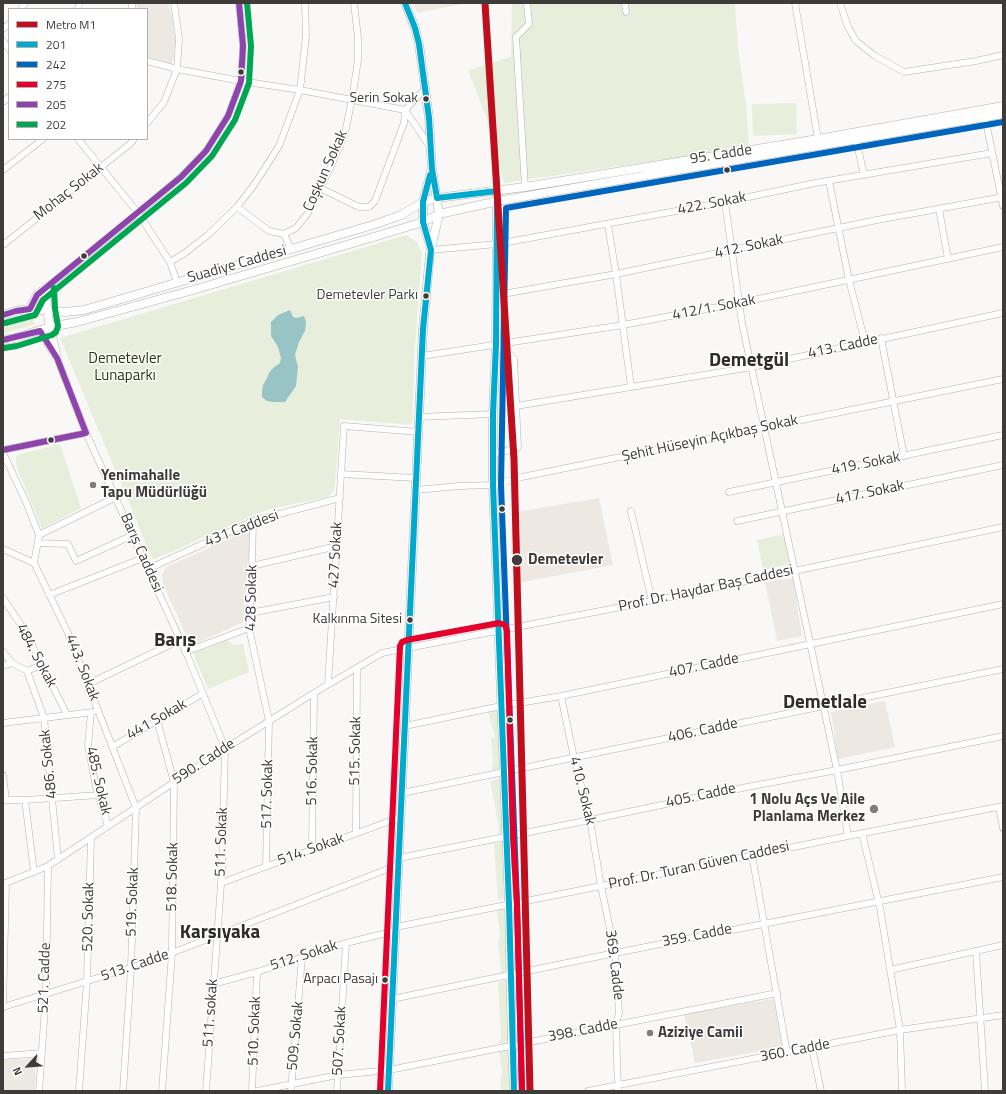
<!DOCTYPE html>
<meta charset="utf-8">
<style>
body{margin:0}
#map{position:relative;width:1006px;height:1094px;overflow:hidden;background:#faf8f6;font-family:"Titillium Web",sans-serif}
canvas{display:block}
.frame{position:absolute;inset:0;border:4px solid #3d3c3a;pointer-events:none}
.legend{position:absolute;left:8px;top:8px;width:140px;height:132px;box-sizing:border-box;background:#fff;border:1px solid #b1b1b0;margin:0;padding:5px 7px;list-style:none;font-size:12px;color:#3d3c3a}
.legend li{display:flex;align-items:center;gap:8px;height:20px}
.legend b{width:20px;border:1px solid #b1b1b0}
.north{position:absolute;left:8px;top:1046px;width:40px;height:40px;-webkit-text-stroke:3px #fff;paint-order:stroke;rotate:244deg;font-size:11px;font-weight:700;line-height:16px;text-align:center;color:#3d3c3a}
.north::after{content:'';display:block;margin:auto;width:14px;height:18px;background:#3d3c3a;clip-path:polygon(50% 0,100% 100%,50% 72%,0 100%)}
</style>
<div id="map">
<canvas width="1006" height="1094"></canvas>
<div class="frame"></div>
<ul class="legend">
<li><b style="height:5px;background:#bf0e1c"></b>Metro M1</li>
<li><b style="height:5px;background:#00a9ce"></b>201</li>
<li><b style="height:5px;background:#0065bd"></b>242</li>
<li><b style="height:5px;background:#e4002b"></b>275</li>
<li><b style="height:5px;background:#8e44ad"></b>205</li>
<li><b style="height:5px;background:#00a651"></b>202</li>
</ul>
<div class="north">N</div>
</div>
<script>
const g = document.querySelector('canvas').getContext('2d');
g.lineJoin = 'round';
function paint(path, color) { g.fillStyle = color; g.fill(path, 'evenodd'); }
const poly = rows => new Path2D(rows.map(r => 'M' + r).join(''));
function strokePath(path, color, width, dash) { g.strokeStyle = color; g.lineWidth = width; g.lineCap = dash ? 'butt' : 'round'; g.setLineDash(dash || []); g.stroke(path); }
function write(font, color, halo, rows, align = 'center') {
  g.font = font + ' "Titillium Web",sans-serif'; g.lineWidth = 3; g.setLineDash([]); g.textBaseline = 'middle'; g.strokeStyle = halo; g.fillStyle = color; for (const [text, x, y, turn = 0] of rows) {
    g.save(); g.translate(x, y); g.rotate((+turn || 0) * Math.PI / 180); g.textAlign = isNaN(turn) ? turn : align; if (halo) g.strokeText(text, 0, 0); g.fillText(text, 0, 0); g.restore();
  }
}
paint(poly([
 [136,3,168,3,172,16,176,44,172,64,147,57,147,9,137,9],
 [414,3,468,3,417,13],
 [599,498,613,565,518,583,511,513],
 [251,529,243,622,191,646,163,584,162,575,166,567],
 [793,578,802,636,777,641,765,582],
 [885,701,895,747,838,759,831,712],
 [771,999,774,1000,782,1045,777,1048,695,1063,684,1014],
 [36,1058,35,1091,3,1091,3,1060]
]), '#ede9e2');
paint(poly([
 [512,3,735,3,738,48,746,105,749,145,690,156,504,183,487,119,468,70,511,57],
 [796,103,797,134,753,136,752,104],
 [406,235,417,242,422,253,415,345,412,425,340,419,335,485,334,490,331,494,328,497,270,509,247,518,162,556,155,559,152,558,60,338],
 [28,313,32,314,34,321,33,325,4,333,4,321],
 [60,444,81,508,42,529,16,465,16,456,21,454],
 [785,534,790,564,763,570,757,540],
 [227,640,233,645,243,644,249,672,208,689,193,653],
 [498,709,502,769,492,771,493,760,491,739,495,737,488,712],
 [502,778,503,835,499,837,499,829,495,806,490,781],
 [503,841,506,898,498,900,494,844],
 [507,907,507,971,501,973,498,941,500,937,497,910],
 [506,980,509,1042,499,1044,501,1037,498,982],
 [510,1049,511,1091,501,1091,500,1077,502,1074,499,1051]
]), '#e7efdc');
paint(poly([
 [290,310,293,317,296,318,304,316,306,322,305,331,299,342,295,355,298,367,296,386,285,402,273,402,267,401,262,397,262,391,263,385,267,378,269,373,273,368,280,363,281,358,278,347,271,336,271,322,278,315]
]), '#99c4c5');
const minor = poly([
 [625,3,626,12],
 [795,3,818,139],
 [840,3,848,27,856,41,875,56,904,72,976,61,1003,55],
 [21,9,25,3],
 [78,9,79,3],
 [132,9,132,3],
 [3,29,9,24],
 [3,41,9,49],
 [147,61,177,69,241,81,300,90,405,110,430,147],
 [3,102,9,97],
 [985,117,1003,206],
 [147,123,164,102,177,69,179,39,174,3],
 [855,135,864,175],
 [78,139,138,213,170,262,177,282],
 [3,170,43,139],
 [829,181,849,280,865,342],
 [525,187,516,37,529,24,527,3],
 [320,188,359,207,369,207,375,201,404,123,405,110,425,89],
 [725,202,742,323,837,770,848,836],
 [237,207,269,231,284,234],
 [939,209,948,259],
 [608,225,616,274,631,387],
 [284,234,296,228,308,213,332,164,345,133,352,99,358,60,358,38,354,3],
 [284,234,291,249],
 [3,245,130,144,134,139],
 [431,250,497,244,725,202,815,183,992,153],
 [170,262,185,253,209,234,237,207,254,185,279,146,300,90,306,36,305,3],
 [46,288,138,213,181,177,206,151,228,116,241,81,243,46,239,3],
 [497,295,616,274,877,220,1003,197],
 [881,338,904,456],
 [422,356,623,325,739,303,1003,247],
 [57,358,86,433,188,657,225,748,222,870,206,1091],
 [516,406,752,367,1003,313],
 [419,417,493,414],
 [3,450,86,433],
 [3,453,26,502,39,535,34,563],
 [493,454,518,448,514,358,496,345],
 [341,474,416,478],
 [416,490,459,486,493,485,522,477,1003,379],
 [729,492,1003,435],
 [631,511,652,601],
 [253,521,252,566,249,628,269,721,266,867],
 [737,521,1003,465],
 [39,535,116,497],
 [38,543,68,544,76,561,133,535],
 [3,549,34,563,68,633,136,808,131,968,123,1091],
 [252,566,337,546],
 [148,569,253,521,340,498],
 [49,595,143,558],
 [3,598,25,631,67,715],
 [250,613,334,597],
 [3,652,12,663],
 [185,652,249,628],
 [3,666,12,663,27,671],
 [27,671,44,718,58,859],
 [27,671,41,665],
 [88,684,180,640],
 [328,684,344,426,419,432],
 [561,696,574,758,590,820,601,886,615,953,619,1013,616,1024,618,1091],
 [91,713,88,745,96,787,108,826],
 [157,720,174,782,172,953,162,1091],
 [3,723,93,712],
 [405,726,501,706,561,696,1003,604],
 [112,747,202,694],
 [3,775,6,800],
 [402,793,1003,669],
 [3,800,25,800,99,795],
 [25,800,34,872],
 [999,807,1003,828],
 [356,833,357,668],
 [862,833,880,908,900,1030,902,1091],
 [312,850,314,693],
 [752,855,787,1053],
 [399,858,590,820,747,787,837,770,1003,736],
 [221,883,401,817],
 [3,884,48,866,218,753,314,693,382,653,652,601,1003,527],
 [396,927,601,886,848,836,1003,806],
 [976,951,985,1091],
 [890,970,1003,945],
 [213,984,257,972,346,943,395,931],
 [392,999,615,953,1003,877],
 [3,1007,146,963,398,865],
 [3,1007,6,883],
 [812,1048,821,1091],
 [3,1056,42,1053],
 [39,1091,46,994,48,866],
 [79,1091,87,981,91,838],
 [252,1091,257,972],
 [257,1091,338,1075,389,1070,777,993],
 [291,1091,302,957],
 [337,1091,346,943],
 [588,1091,900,1030,1003,1015]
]);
const major = poly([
 [497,195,496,345,493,414,493,485,509,904,512,1045,514,1091],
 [431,249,423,222,423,202,431,171],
 [30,309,37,295,46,288],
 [3,315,16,311,30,309,65,312,84,310,376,224,401,215,423,202,437,198,525,187,818,139,1003,106],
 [40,331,55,354],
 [3,340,15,338,50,327,47,310,46,288],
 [57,358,50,327,77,322,193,290,377,236,423,222,439,214,498,201,1003,114],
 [388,1091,423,329,430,253,439,214,432,169,429,118,419,44,415,28,405,3]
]);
strokePath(minor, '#b3b2b0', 7);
strokePath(major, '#b3b2b0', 9);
strokePath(minor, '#fefefe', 6);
strokePath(major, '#fefefe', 8);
strokePath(poly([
 [405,3,415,28,419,44,429,118,432,169,437,198,497,191,496,345,493,414,493,485,509,904,514,1091],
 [388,1091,423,329,431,250,423,222,423,202,430,175]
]), '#00a9ce', 6);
strokePath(poly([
 [522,1091,517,904,501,485,506,208,1003,122]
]), '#0065bd', 6);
strokePath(poly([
 [380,1091,400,646,402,642,407,640,499,623,505,625,507,631,513,837,517,904,522,1091]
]), '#e4002b', 6);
strokePath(poly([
 [3,315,16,311,30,309,37,295,181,177,206,151,228,116,241,81,243,46,239,3],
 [3,340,40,331,57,358,86,433,3,450]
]), '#8e44ad', 6);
strokePath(poly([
 [5,323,35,315,43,300,186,183,212,156,235,120,249,83,251,46,247,3],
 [4,348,17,346,52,335,56,332,58,326,55,309,54,288]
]), '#00a651', 6);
strokePath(poly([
 [485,3,514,459,530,1091]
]), '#bf0e1c', 7);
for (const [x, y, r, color] of [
 [241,72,3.5,"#3d3c3a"],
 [426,99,3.5,"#3d3c3a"],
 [727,170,3.5,"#3d3c3a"],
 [84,256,3.5,"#3d3c3a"],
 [426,296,3.5,"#3d3c3a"],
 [51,440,3.5,"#3d3c3a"],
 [93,485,4,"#7f7e7c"],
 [502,509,3.5,"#3d3c3a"],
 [517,560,6,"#3d3c3a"],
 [410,620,3.5,"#3d3c3a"],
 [510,720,3.5,"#3d3c3a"],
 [874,809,5,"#7f7e7c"],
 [385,980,3.5,"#3d3c3a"],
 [650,1033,4,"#7f7e7c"]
]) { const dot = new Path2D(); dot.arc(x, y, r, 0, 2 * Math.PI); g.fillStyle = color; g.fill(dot); strokePath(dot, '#fff', 1.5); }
write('14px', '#3d3c3a', '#fff', [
 ["Serin Sokak",418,99],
 ["Demetevler Parkı",418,296],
 ["Kalkınma Sitesi",402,620],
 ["Arpacı Pasajı",378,980]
], 'right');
write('15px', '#3d3c3a', '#fff', [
 ["95. Cadde",721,155,-9],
 ["Coşkun Sokak",326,171,-66],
 ["Mohaç Sokak",69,192,-38],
 ["422. Sokak",712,204,-11],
 ["412. Sokak",749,247,-12],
 ["Suadiye Caddesi",237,265,-16],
 ["412/1. Sokak",714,308,-11],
 ["413. Cadde",843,347,-12],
 ["Şehit Hüseyin Açıkbaş Sokak",710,439,-12],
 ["419. Sokak",866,464,-11],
 ["417. Sokak",870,493,-12],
 ["431 Caddesi",242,529,-21],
 ["Barış Caddesi",141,553,66],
 ["427 Sokak",336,555,-87],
 ["Prof. Dr. Haydar Baş Caddesi",706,589,-12],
 ["428 Sokak",252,598,-89],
 ["484. Sokak",36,656,62],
 ["407. Cadde",704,666,-12],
 ["443. Sokak",82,668,69],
 ["441 Sokak",157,720,-30],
 ["406. Cadde",703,731,-12],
 ["515. Sokak",356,751,-89],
 ["590. Cadde",204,762,-33],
 ["486. Sokak",49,764,-96],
 ["516. Sokak",313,771,-89],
 ["485. Sokak",98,781,77],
 ["410. Sokak",582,791,76],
 ["517. Sokak",268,794,-89],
 ["405. Cadde",701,796,-12],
 ["511. Sokak",222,842,-88],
 ["514. Sokak",311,850,-20],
 ["Prof. Dr. Turan Güven Caddesi",699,866,-12],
 ["518. Sokak",173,877,-89],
 ["519. Sokak",133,902,-88],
 ["520. Sokak",89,917,-89],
 ["359. Cadde",697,936,-11],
 ["512. Sokak",304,956,-18],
 ["369. Cadde",614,965,83],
 ["513. Cadde",135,966,-19],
 ["521. Cadde",45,978,-88],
 ["511. sokak",211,1013,-86],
 ["510. Sokak",255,1031,-88],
 ["398. Cadde",583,1031,-11],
 ["509. Sokak",296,1036,-85],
 ["507. Sokak",340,1041,-87],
 ["360. Cadde",795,1051,-11]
]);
write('15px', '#293c0c', '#fff', [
 ["Demetevler",125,359],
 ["Lunaparkı",125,376]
]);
write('bold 15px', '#3d3c3a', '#fff', [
 ["Yenimahalle",101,476],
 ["Tapu Müdürlüğü",101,493],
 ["1 Nolu Açs Ve Aile",865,800,"right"],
 ["Planlama Merkez",865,817,"right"],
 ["Aziziye Camii",658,1033]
], 'left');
write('bold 15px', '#3d3c3a', '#fff', [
 ["Demetevler",528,560]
], 'left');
write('bold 19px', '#2f2d29', '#fff', [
 ["Demetgül",749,361],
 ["Barış",175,641],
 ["Demetlale",825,703],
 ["Karşıyaka",220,933]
]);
</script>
